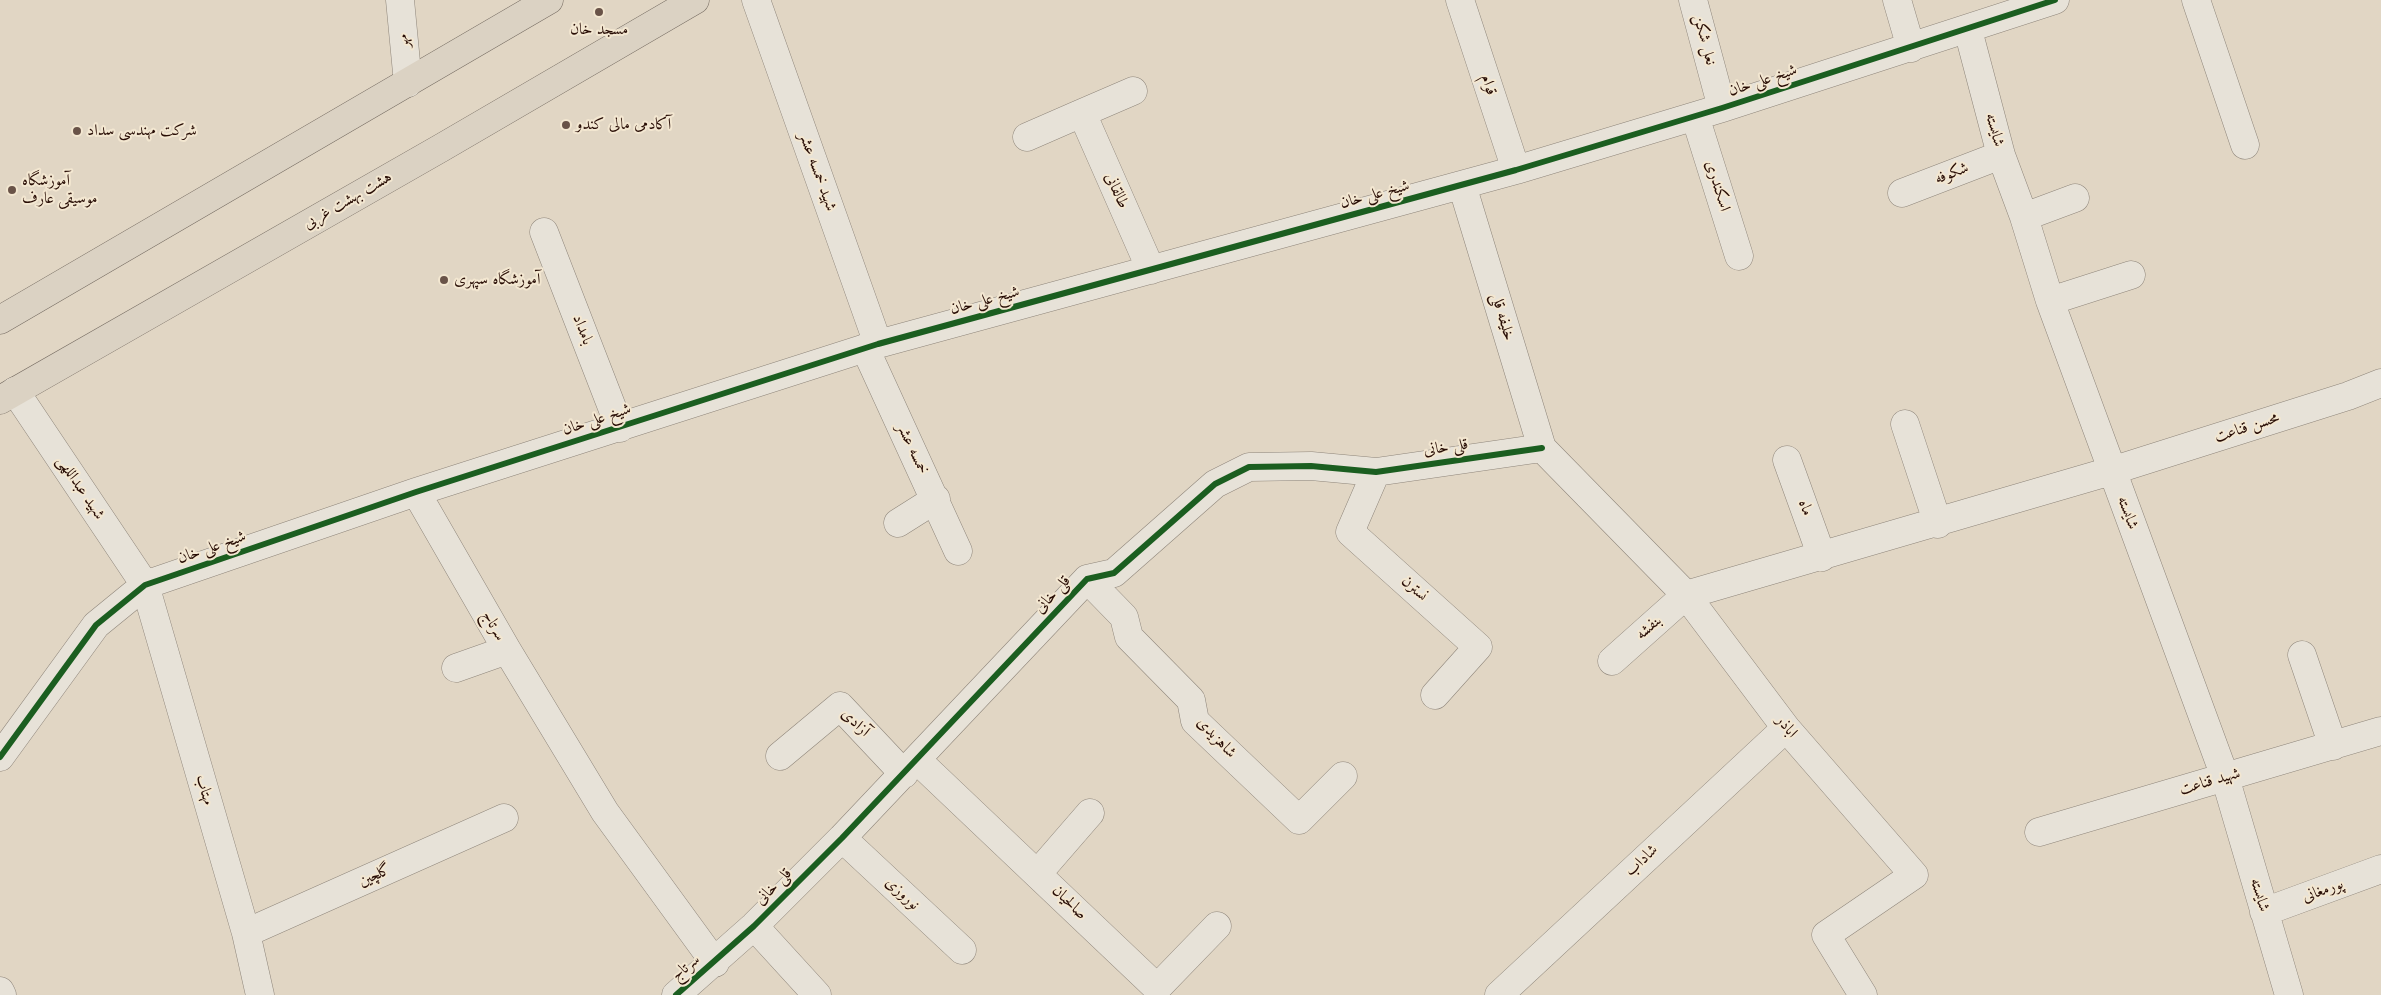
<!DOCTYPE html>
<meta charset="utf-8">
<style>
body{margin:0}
canvas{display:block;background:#e1d6c4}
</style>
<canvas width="2381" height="995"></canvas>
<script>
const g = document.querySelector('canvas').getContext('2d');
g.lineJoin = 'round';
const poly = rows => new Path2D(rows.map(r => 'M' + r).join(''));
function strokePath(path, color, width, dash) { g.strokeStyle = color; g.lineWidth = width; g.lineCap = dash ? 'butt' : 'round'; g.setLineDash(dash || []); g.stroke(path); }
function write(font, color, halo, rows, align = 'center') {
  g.font = font + ' Cardo,Amiri,serif'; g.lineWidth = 4; g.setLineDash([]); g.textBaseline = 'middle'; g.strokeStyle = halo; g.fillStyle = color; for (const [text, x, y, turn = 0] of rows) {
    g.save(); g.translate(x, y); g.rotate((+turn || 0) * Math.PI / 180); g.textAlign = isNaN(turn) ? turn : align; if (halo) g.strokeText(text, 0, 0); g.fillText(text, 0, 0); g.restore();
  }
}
const minor = poly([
 [400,0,408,83],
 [756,0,878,344],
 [1460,0,1516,170],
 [1693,0,1722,108],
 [1897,0,1911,48],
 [2196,0,2245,145],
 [1968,30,2001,155,2024,217,2050,301,2225,777,2289,995],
 [1082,113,1133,91],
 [1695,116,1739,256],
 [1027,137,1082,113,1151,270],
 [1462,185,1542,448,1686,595,1786,728,1914,875,1826,935,1863,995],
 [1902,193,2001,155],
 [2024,217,2075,198],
 [544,232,620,428],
 [2050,301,2131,275],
 [865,348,958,551],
 [15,391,145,585,246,933,260,995],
 [1905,424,1938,524],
 [1787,460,1822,557],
 [1376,472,1350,532,1478,647,1435,695],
 [416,492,507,650,605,812,715,963],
 [898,523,936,499],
 [1087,579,1124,617,1129,637,1191,700,1195,721,1299,820,1343,776],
 [2302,655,2333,746],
 [1612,661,1686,595,2111,471,2348,396,2381,383],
 [456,668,507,650],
 [780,756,840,706,904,774],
 [0,757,96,625,145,585,416,492,878,344,1516,170,1722,108,2055,0],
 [917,760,1157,988,1217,926],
 [2039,832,2381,731],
 [842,838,962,950],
 [1038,873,1090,813],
 [2264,912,2381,869],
 [754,926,817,995],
 [246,933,504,818],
 [0,991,2,995],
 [676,995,754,926,842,838,1087,579,1114,573,1215,484,1249,467,1311,466,1376,472,1542,448],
 [1499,995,1786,728]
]);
const major = poly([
 [0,320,549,0],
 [0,400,441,148,695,0]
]);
strokePath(minor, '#8f867b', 29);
strokePath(major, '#756b61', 29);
strokePath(minor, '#e7e2d8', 28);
strokePath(major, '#dbd2c3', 28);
strokePath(poly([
 [0,757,96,625,145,585,416,492,878,344,1516,170,1722,108,2055,0],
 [676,995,754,926,842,838,1087,579,1114,573,1215,484,1249,467,1311,466,1376,472,1542,448]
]), '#1b5e20', 6);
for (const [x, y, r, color] of [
 [599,12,5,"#695348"],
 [566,125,5,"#695348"],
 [77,131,5,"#695348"],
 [12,190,5,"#695348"],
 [444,280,5,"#695348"]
]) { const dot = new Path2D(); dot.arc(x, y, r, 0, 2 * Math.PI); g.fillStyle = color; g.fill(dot); strokePath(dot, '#f3e7d1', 2); }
write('16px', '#280d05', '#f3e7d1', [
 ["مسجد خان",599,30,"center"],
 ["آکادمی مالی کندو",576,125],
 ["شرکت مهندسی سداد",87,131],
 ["آموزشگاه",22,181],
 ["موسیقی عارف",22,199],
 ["آموزشگاه سپهری",454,280]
], 'left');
write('16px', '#280d05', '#f3e7d1', [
 ["نعل شکن",1704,40,75],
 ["مهر",404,41,-95],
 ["شیخ علی خان",1763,81,-18],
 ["قوام",1488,85,72],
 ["شایسته",1994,130,75],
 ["شهید خمسه عشر",817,172,70],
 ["شکوفه",1952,174,-21],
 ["اسکندری",1717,186,73],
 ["طالقانی",1116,191,66],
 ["شیخ علی خان",1375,195,-15],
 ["هشت بهشت غربی",348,201,-30],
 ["شیخ علی خان",985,301,-15],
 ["خلیفه قلی",1502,317,73],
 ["بامداد",582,330,69],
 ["شیخ علی خان",597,420,-18],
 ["محسن قناعت",2247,428,-18],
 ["قلی خانی",1446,448,-8],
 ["خمسه عشر",912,449,65],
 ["شهید عبداللهی",80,488,56],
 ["ماه",1805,508,70],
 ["شایسته",2127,513,70],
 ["شیخ علی خان",212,548,-19],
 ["نسترن",1414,589,42],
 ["قلی خانی",1053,595,-47],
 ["سرتاج",493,626,60],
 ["بنفشه",1649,628,-41],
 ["آزادی",855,723,44],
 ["اباذر",1786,727,51],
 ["شاهزیدی",1216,738,47],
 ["شهید قناعت",2210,782,-16],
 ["مهتاب",204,790,74],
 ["شاداب",1642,861,-43],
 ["گلچین",375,876,-24],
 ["قلی خانی",774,887,-45],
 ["پورمغانی",2323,891,-20],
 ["نوروزی",902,894,43],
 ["شایسته",2259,895,74],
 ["صالحیان",1069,903,44],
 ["سرتاج",686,968,-40]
]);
</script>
